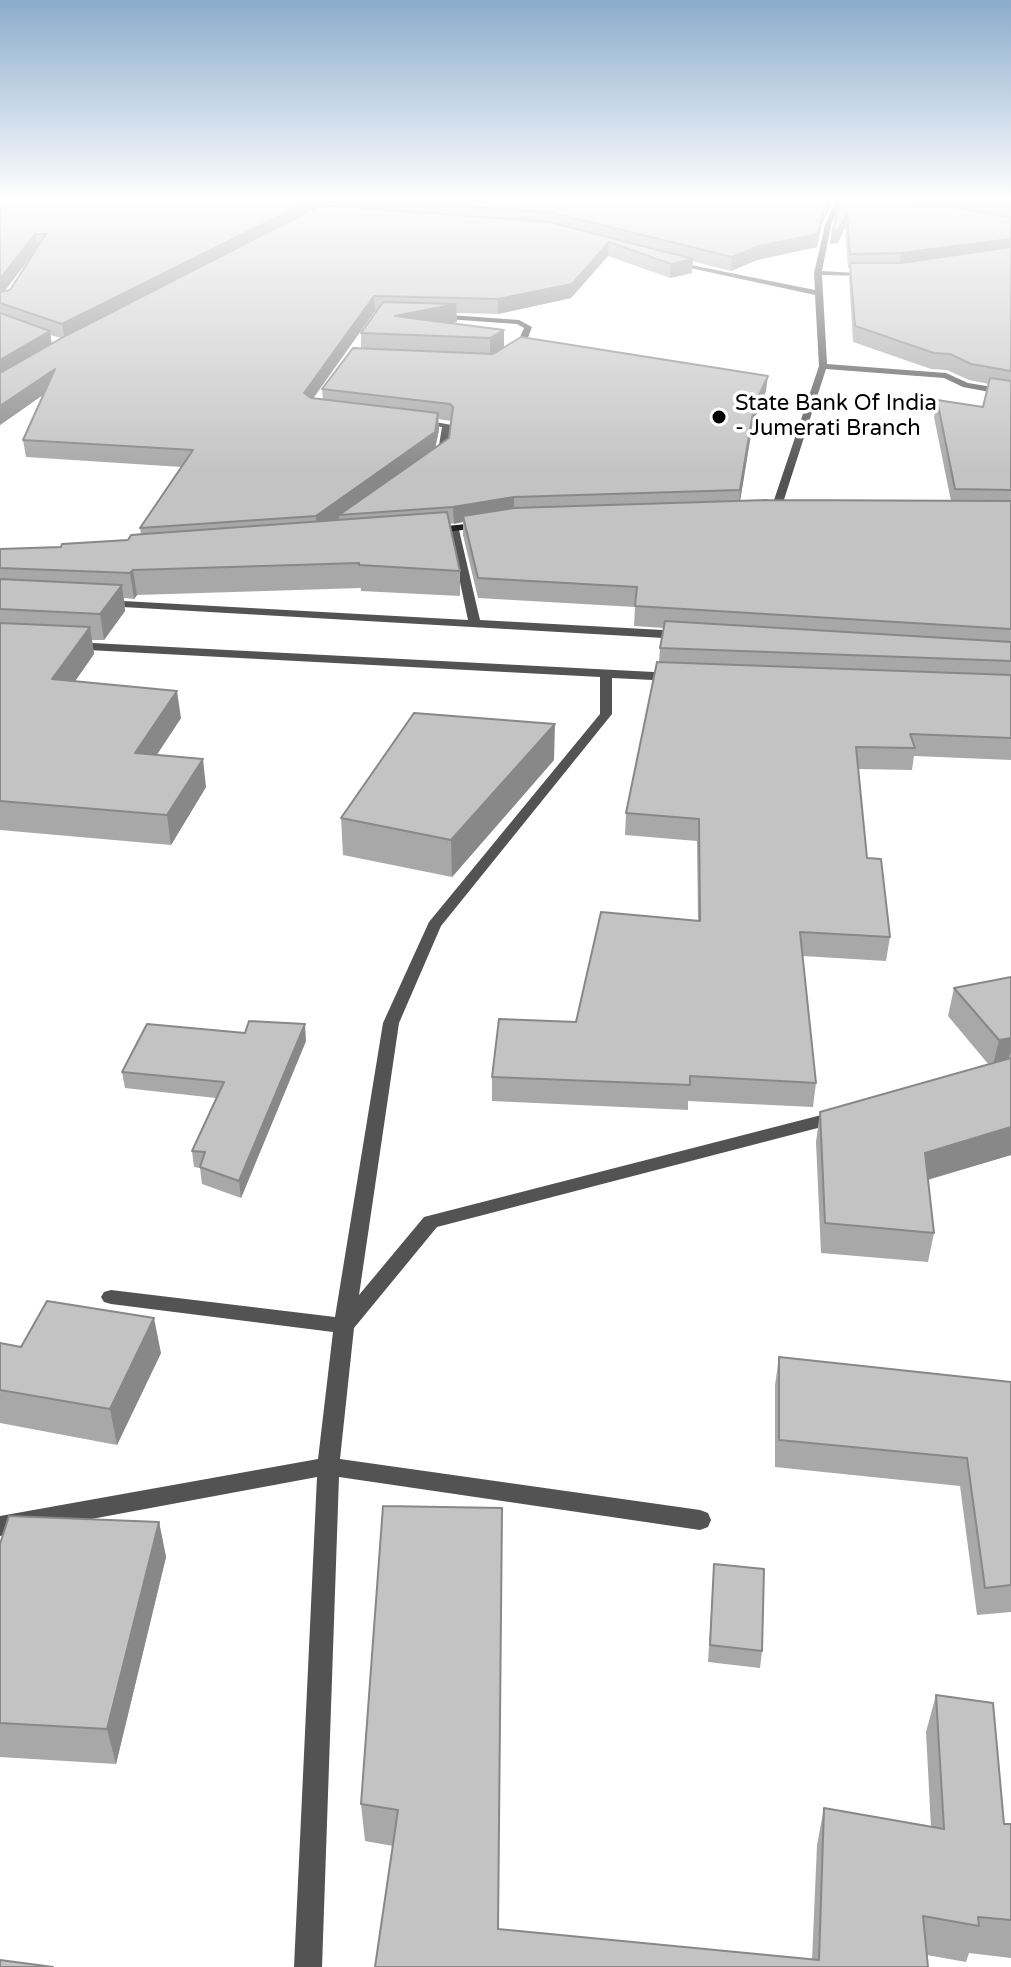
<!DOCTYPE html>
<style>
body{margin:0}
canvas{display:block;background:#fff}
</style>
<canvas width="1011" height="1967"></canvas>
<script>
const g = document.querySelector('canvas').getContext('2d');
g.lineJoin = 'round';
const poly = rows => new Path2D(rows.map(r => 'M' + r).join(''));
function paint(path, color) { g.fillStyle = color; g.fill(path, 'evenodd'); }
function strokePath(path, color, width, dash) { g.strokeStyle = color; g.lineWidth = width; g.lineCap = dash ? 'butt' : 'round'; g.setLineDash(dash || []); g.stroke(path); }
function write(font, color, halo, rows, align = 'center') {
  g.font = font + ' "Varela Round",sans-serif'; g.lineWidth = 7; g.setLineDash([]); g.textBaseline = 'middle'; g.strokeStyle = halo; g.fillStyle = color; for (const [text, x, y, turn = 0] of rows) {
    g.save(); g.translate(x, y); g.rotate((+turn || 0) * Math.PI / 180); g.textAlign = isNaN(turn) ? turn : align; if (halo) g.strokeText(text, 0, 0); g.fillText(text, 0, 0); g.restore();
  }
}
paint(poly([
 [836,199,842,199,831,225,822,271,873,274,869,276,822,275,827,364,946,373,968,383,1011,390,1011,396,963,387,944,378,826,369,780,512,775,515,770,512,819,366,815,295,667,263,671,261,815,290,814,273,825,225,836,199],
 [436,314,519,320,532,327,527,340,510,355,506,353,520,337,524,328,517,324,433,318,436,314],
 [418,419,452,425,448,452,439,459,431,457,438,451,442,427,415,424,413,422,418,419],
 [454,527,459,530,480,620,681,631,687,635,681,639,105,606,99,603,105,600,468,620,449,530,454,527],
 [73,642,673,673,679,677,673,681,612,678,612,714,441,926,399,1023,359,1295,424,1217,837,1111,843,1113,846,1117,843,1121,837,1123,437,1227,354,1328,340,1459,700,1510,708,1513,711,1520,708,1527,700,1530,339,1477,322,1967,294,1967,317,1477,0,1536,0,1516,318,1459,333,1332,111,1304,104,1302,101,1297,104,1292,111,1290,335,1317,383,1023,429,922,600,714,600,677,69,649,69,643,73,642]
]), '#535353');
paint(poly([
 [485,522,490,525,489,527,428,534,423,531,428,528,485,522]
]), '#202020');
paint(poly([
 [0,199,835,199,822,224,817,247,757,260,731,271,692,261,692,273,670,278,608,256,571,298,498,314,456,313,457,322,452,323,504,330,504,347,766,391,753,422,740,501,951,501,934,417,937,400,983,407,989,384,969,380,947,370,931,369,853,342,849,278,850,268,848,268,845,227,838,243,830,244,832,231,842,199,1011,199,1011,760,914,756,912,770,858,769,867,858,890,937,886,961,803,956,816,1083,813,1107,688,1101,688,1110,492,1101,492,1077,576,1022,698,921,697,841,625,835,626,813,659,662,660,648,664,628,634,626,635,607,478,598,463,535,463,522,449,524,460,571,460,596,361,591,361,588,137,595,134,599,124,598,125,611,104,640,92,640,94,654,75,681,181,718,157,755,206,787,171,845,0,830,0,549,61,547,128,540,141,534,140,528,182,467,26,457,23,440,43,395,0,425],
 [335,201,336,206,326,205],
 [38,247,10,290,4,292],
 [375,311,376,311,361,333,361,349,322,389,323,400,313,399],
 [50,335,61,338,52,344],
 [438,419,451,421,449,438,435,448,439,430],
 [554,760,452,877,343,855,341,818],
 [1011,977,1011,1155,928,1180,934,1233,928,1262,821,1253,816,1142,820,1112,989,1065,948,1016,954,988],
 [306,1041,241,1198,202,1184,200,1168,194,1167,192,1151,216,1098,125,1088,122,1072],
 [0,1343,21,1347,161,1353,117,1445,0,1423],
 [779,1357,1011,1382,1011,1612,977,1615,960,1486,775,1467,775,1385],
 [383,1506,498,1929,812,1960,817,1845,824,1808,931,1827,926,1732,936,1695,1004,1824,1011,1824,1011,1958,969,1953,966,1962,927,1955,928,1967,375,1967,393,1846,365,1841,361,1804],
 [159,1522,166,1557,116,1764,0,1757,0,1544],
 [714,1564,762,1651,760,1668,708,1662]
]), '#a8a8a8');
paint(poly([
 [313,199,335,199,335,201,65,340,62,324],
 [830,199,835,199,822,224,817,247,757,260,731,271,732,257,759,246,824,211],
 [847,214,845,227,838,243,830,244,832,231],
 [35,234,38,247,0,297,0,279],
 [1011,239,1011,252,899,267,901,253],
 [609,242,608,256,571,298,498,314,498,299],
 [693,259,692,273,670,278,671,264],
 [374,296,375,311,305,409,304,393],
 [456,304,457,322,399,334,395,316],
 [504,330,504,349,490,357,490,338],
 [50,331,52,347,0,378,0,360],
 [55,369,57,385,0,425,0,406],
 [768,376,766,391,753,422,739,507,740,490,754,406],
 [438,413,439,430,435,449,339,515,339,518,317,534,316,516],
 [514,497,514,514,463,516,463,522,454,524,453,507],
 [133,570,137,595,134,599,130,573],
 [122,585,125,611,104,640,100,614],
 [90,627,94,654,57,707,52,679],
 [177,691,181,718,139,781,135,753],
 [555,724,554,760,452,877,451,840],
 [203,759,206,787,171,845,167,815],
 [305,1024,306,1041,241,1198,239,1181],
 [1011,1038,1011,1055,1010,1053,1007,1066,992,1069,999,1040],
 [1011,1127,1011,1155,919,1182,925,1153],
 [154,1318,161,1353,117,1445,110,1409],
 [159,1522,166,1557,116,1764,107,1729]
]), '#888');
const building = poly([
 [0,199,313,199,62,324,0,303,0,292,10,290,46,234,35,234,0,279,0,199],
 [353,199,830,199,824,211,818,234,759,246,732,257,549,212,353,199],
 [842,199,881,199,952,207,1011,217,1011,239,901,253,850,254,847,214,839,229,832,231,842,199],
 [962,199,1011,199,1011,207,962,199],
 [321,205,549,222,693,259,671,264,609,242,572,284,498,299,374,296,304,393,311,398,438,413,435,432,316,516,140,528,193,450,23,440,55,369,0,406,0,373,67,335,321,205],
 [1011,247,1011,371,971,364,950,354,934,353,855,326,850,263,901,263,1011,247],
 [383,302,456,304,395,316,504,330,490,338,361,333,383,302],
 [0,313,50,331,0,360,0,313],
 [521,337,768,376,754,406,740,490,514,497,453,507,339,515,449,438,453,407,450,404,322,389,353,348,493,354,521,337],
 [990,378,1011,381,1011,490,955,489,937,400,983,407,990,378],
 [767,500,1011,501,1011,629,635,606,637,587,478,578,463,516,514,508,767,500],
 [447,512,460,571,359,565,359,563,133,570,130,573,0,568,0,549,61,547,62,544,128,540,131,535,447,512],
 [0,579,122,585,100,614,0,609,0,579],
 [665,621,1011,642,1011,661,660,648,665,621],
 [0,623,90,627,52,679,177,691,135,753,203,759,167,815,0,801,0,623],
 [657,662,1011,675,1011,738,910,734,915,748,856,747,867,858,881,859,890,937,800,932,816,1083,690,1076,690,1085,492,1077,499,1019,576,1022,601,912,700,921,699,819,626,813,657,662],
 [414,713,555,724,451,840,341,818,414,713],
 [1011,977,1011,1038,999,1040,954,988,1011,977],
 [249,1021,305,1024,239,1181,200,1167,205,1152,192,1151,224,1082,122,1072,147,1024,245,1033,249,1021],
 [1011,1058,1011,1127,925,1153,934,1233,825,1223,820,1112,1011,1058],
 [47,1301,154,1318,110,1409,0,1390,0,1343,21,1347,47,1301],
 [779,1357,1011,1382,1011,1585,985,1588,967,1458,779,1440,779,1357],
 [383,1506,502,1508,498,1929,819,1960,824,1808,944,1829,936,1695,993,1703,1004,1824,1011,1824,1011,1920,978,1917,979,1926,923,1916,928,1967,375,1967,398,1810,361,1804,383,1506],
 [9,1516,159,1522,107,1729,0,1723,0,1544,9,1516],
 [714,1564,764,1569,762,1651,710,1645,714,1564],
 [0,1960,53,1967,0,1967,0,1960]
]);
paint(building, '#c3c3c3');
strokePath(building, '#888', 2);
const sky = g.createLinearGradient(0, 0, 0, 474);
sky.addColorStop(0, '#8baccc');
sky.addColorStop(0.42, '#fff');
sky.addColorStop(1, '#ffffff00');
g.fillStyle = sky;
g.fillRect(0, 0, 1011, 474);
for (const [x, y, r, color] of [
 [719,417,8,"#000"]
]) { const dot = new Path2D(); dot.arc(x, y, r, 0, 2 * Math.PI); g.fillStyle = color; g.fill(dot); strokePath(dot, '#fff', 3); }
write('22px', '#000', '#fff', [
 ["State Bank Of India",735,404],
 ["- Jumerati Branch",735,429]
], 'left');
</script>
